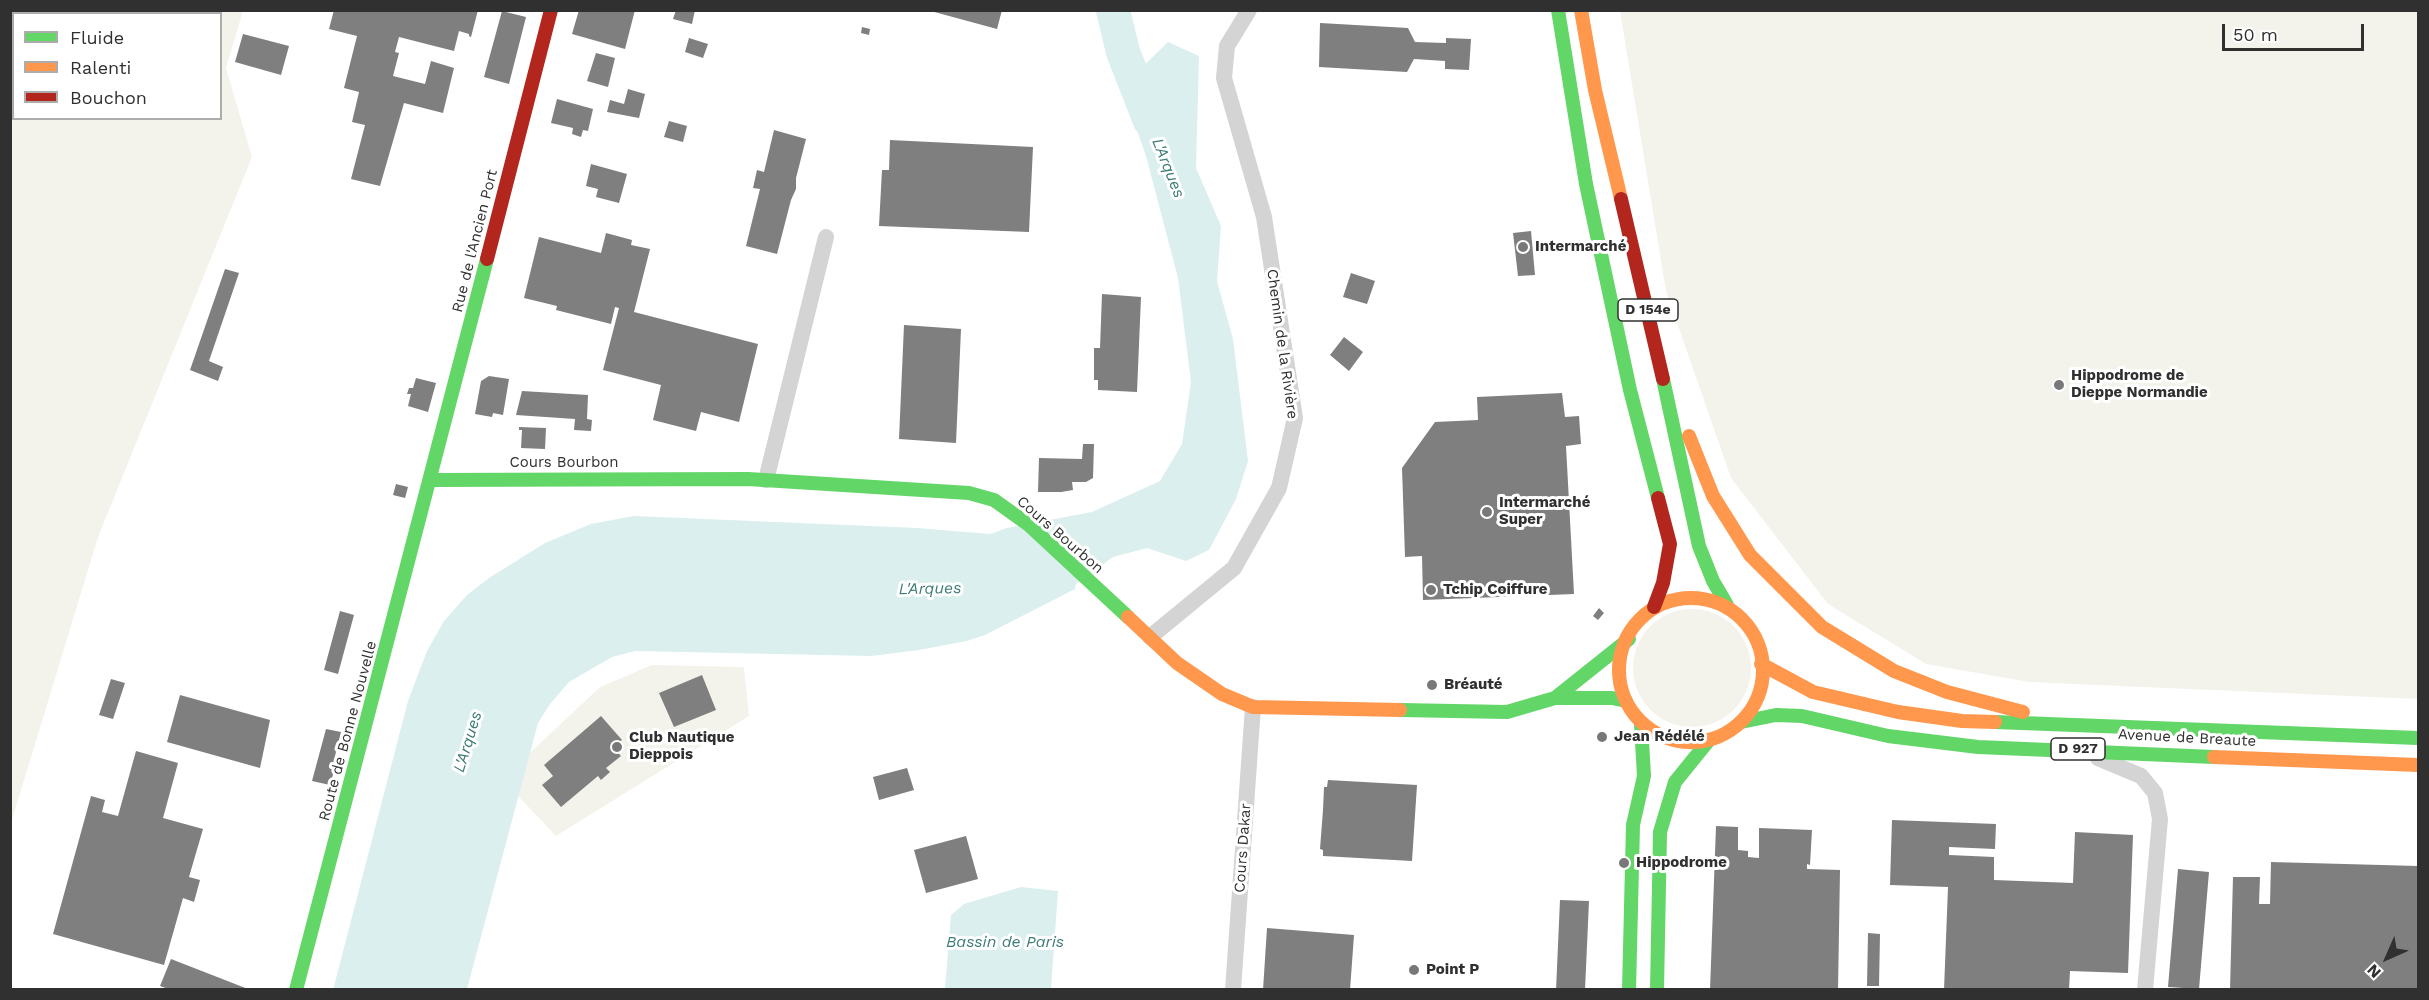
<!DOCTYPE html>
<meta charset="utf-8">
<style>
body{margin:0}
#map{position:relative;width:2429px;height:1000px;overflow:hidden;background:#fff;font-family:"Work Sans",sans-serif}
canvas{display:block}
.frame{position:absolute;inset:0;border:12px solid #303030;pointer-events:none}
.legend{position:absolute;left:12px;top:12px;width:210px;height:108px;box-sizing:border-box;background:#fff;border:2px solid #acacac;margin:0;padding:8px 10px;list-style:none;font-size:18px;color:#303030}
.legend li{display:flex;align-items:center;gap:12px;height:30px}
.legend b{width:30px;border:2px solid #acacac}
.north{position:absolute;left:2357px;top:928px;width:60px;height:60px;-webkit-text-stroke:4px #fff;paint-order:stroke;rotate:225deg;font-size:16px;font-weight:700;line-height:24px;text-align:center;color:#303030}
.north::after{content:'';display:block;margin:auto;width:21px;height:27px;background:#303030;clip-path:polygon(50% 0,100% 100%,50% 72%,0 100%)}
.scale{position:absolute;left:2222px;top:24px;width:142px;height:27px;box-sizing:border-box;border:3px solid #303030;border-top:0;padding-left:8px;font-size:18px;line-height:21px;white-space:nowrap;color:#303030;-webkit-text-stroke:4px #fff;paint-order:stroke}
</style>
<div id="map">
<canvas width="2429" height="1000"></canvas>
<div class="frame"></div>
<ul class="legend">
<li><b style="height:8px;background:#63d668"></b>Fluide</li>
<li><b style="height:8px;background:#ff974d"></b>Ralenti</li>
<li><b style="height:8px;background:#b3261e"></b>Bouchon</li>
</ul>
<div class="north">N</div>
<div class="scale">50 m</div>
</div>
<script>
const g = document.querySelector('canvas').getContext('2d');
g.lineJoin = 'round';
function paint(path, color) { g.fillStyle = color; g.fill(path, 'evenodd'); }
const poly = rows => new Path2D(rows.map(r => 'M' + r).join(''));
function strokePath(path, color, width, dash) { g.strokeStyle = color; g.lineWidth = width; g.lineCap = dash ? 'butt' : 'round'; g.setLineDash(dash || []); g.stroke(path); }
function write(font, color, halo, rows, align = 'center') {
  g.font = font + ' "Work Sans",sans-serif'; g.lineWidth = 6; g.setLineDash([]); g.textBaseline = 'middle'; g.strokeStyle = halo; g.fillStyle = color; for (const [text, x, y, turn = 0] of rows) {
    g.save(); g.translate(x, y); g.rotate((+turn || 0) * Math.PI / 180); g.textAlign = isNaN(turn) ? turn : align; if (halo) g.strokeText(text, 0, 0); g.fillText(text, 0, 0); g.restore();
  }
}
paint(poly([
 [11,10,243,11,226,68,252,157,98,537,11,823],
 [14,14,220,14,220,118,14,118],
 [1620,11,2418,11,2418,699,2029,682,1926,664,1828,604,1731,478,1666,291],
 '1633 668a59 59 0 1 1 118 0a59 59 0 1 1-118 0Z',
 [652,665,744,667,749,716,556,836,502,779,600,687]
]), '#f3f3ec');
paint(poly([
 [1168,42,1199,56,1196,168,1221,226,1217,281,1233,339,1248,461,1236,499,1209,550,1186,561,1147,548,1113,557,1076,584,1075,589,985,635,967,641,919,650,871,656,635,651,612,657,569,682,550,704,538,723,467,989,333,990,408,701,427,651,444,621,467,595,489,578,545,543,591,524,634,516,917,528,990,534,1007,528,1092,512,1160,481,1182,444,1191,382,1178,278,1146,156,1122,87],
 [1021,887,1058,891,1051,989,945,989,951,915,964,904]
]), '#daefee');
strokePath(poly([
 [1113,10,1123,52,1150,121]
]), '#daefee', 34);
paint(poly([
 [334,10,478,10,471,37,469,36,469,34,459,31,454,51,399,37,395,52,399,53,393,76,425,84,431,61,454,68,443,113,404,103,380,186,351,179,365,125,352,122,359,92,344,88,357,36,329,29],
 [579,10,635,10,625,49,572,34],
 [676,10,695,10,692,24,673,19],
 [927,10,1002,10,997,29],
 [502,11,526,17,509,84,484,77],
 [1320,23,1408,28,1415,42,1446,43,1446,38,1471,39,1469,70,1445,69,1445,61,1414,59,1407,72,1319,67],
 [862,27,870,29,869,35,861,33],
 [243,34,289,46,281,75,235,62],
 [689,38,708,44,703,58,685,52],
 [596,53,615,58,608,87,587,81],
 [628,89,645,94,639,118,607,112,610,100,624,104],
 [557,99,593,109,588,131,583,130,581,137,572,134,573,128,551,123],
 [669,121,687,126,683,142,664,137],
 [774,130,806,139,796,178,796,189,791,200,777,254,746,246,760,189,753,188,757,170,764,172],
 [890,140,1033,147,1029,232,879,226,882,170,889,170],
 [591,164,627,174,619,203,596,197,598,189,586,186],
 [1531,231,1535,275,1518,276,1513,233],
 [606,233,632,240,631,245,650,249,634,312,758,344,739,422,701,412,696,431,653,420,661,385,603,370,619,308,615,307,611,324,556,310,557,306,524,298,539,237,601,253],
 [225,269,239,273,209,361,223,367,218,381,190,370],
 [1351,273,1375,281,1367,304,1343,297],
 [1102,294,1141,297,1137,392,1098,390,1098,380,1094,380,1094,348,1100,348],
 [904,325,961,329,956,443,899,439],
 [1344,337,1363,352,1349,371,1330,355],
 [489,376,509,379,503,415,493,413,492,417,475,414,481,381],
 [416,378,436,383,428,412,408,406,411,394,407,394,409,388,413,388],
 [522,391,588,395,587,419,592,420,591,431,574,430,575,419,516,415],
 [1562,393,1565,417,1579,416,1581,444,1566,446,1574,594,1423,600,1422,556,1405,557,1402,468,1435,422,1478,420,1477,397],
 [519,427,546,428,545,449,521,448,522,430,519,430],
 [1083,444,1094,444,1093,478,1086,482,1072,482,1073,490,1061,492,1038,492,1039,458,1082,459],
 [396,484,408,487,405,498,393,495],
 [1599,608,1604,613,1598,620,1593,616],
 [340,611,354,615,338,674,324,670],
 [702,675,716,710,674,727,659,693],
 [111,679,125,683,113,719,99,715],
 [180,695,270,720,260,768,167,742],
 [601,716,622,740,613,747,621,756,606,768,610,772,601,780,598,776,561,807,542,785,553,776,544,765],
 [326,729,341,732,334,760,337,761,330,785,312,781],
 [136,751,178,763,163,818,203,829,189,877,200,880,194,902,183,898,164,965,53,934,91,796,105,800,102,812,118,816],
 [907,768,914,790,879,800,873,777],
 [1328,780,1417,785,1412,861,1323,856,1323,850,1320,849,1323,810,1324,787,1327,787],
 [1892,820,1996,824,1995,849,1949,847,1949,855,1994,857,1994,880,2073,883,2075,832,2133,835,2128,973,2070,971,2069,990,1944,990,1948,887,1890,885],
 [1716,826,1738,827,1738,850,1748,851,1748,857,1759,858,1759,828,1812,830,1810,865,1807,864,1807,869,1840,870,1838,990,1710,990],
 [966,836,978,879,926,893,914,850],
 [2271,862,2418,866,2418,990,2230,990,2233,877,2260,877,2259,904,2270,904],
 [2178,869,2209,872,2199,989,2168,987],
 [1560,900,1589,901,1585,990,1556,990],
 [1267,928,1354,935,1350,990,1263,990],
 [1868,933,1880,934,1879,986,1867,986],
 [171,959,248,989,248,990,171,990,160,986]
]), '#7f7f7f');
strokePath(poly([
 [766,480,826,237],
 [1150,637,1234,568,1279,488,1295,418,1264,217,1224,78,1227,46,1249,10],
 [2098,758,2141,776,2155,793,2160,819,2145,990],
 [1233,990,1253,707]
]), '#d4d4d4', 16);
strokePath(poly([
 [1558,10,1586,184,1630,390,1658,498],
 [1663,379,1699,546,1713,581,1727,605],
 [431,480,748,479,969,493,994,500,1029,525,1128,617],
 [1555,698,1629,639],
 [1400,710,1507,712,1555,698,1612,698,1626,701],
 [1741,722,1776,715,1802,716,1888,736,1978,747,2214,757],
 [1995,722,2418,738],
 [296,990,487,259],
 [1629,990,1633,825,1644,776,1641,724],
 [1657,990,1660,832,1675,782,1709,740]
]), '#63d668', 14);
strokePath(poly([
 [1581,10,1595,90,1621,199],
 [1689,436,1713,496,1750,555,1822,627,1894,671,1947,692,2023,712],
 '1619 670a72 72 0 1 1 144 0a72 72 0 1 1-144 0Z',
 [1128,617,1177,663,1222,694,1253,707,1400,710],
 [1761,664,1813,692,1898,712,1962,721,1995,722],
 [2214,757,2418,765]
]), '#ff974d', 14);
strokePath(poly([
 [1621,199,1663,379],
 [487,259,551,10],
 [1654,607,1663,583,1670,544,1658,498]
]), '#b3261e', 14);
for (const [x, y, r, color] of [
 [1523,247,6,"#787878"],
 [2059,385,6,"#787878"],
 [1487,512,6,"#787878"],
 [1431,590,6,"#787878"],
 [1432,685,6,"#787878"],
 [1602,737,6,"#787878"],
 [617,747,6,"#787878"],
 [1624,863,6,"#787878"],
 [1414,970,6,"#787878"]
]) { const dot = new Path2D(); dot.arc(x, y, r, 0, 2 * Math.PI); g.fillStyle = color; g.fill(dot); strokePath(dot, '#fff', 2); }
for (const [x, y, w] of [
 [1648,310,60],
 [2078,749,54]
]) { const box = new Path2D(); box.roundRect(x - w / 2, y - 11, w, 22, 4.5); g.fillStyle = '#fff'; g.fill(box); strokePath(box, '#303030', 1.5); }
write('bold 14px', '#303030', null, [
 ["D 154e",1648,310],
 ["D 927",2078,749]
]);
write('15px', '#303030', '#fff', [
 ["Rue de l'Ancien Port",475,241,-76],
 ["Chemin de la Rivière",1282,344,82],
 ["Cours Bourbon",564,463],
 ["Cours Bourbon",1060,535,41],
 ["Route de Bonne Nouvelle",348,731,-75],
 ["Avenue de Breaute",2187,738,3],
 ["Cours Dakar",1243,848,-86]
]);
write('bold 15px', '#303030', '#fff', [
 ["Intermarché",1535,247],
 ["Hippodrome de",2071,376],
 ["Dieppe Normandie",2071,393],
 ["Intermarché",1499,503],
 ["Super",1499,520],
 ["Tchip Coiffure",1443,590],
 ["Bréauté",1444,685],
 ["Jean Rédélé",1614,737],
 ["Club Nautique",629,738],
 ["Dieppois",629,755],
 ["Hippodrome",1636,863],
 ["Point P",1426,970]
], 'left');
write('italic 16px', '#3c7b76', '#fff', [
 ["L'Arques",1168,168,68],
 ["L'Arques",930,589,-1],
 ["L'Arques",468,742,-73],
 ["Bassin de Paris",1005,942]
]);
</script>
